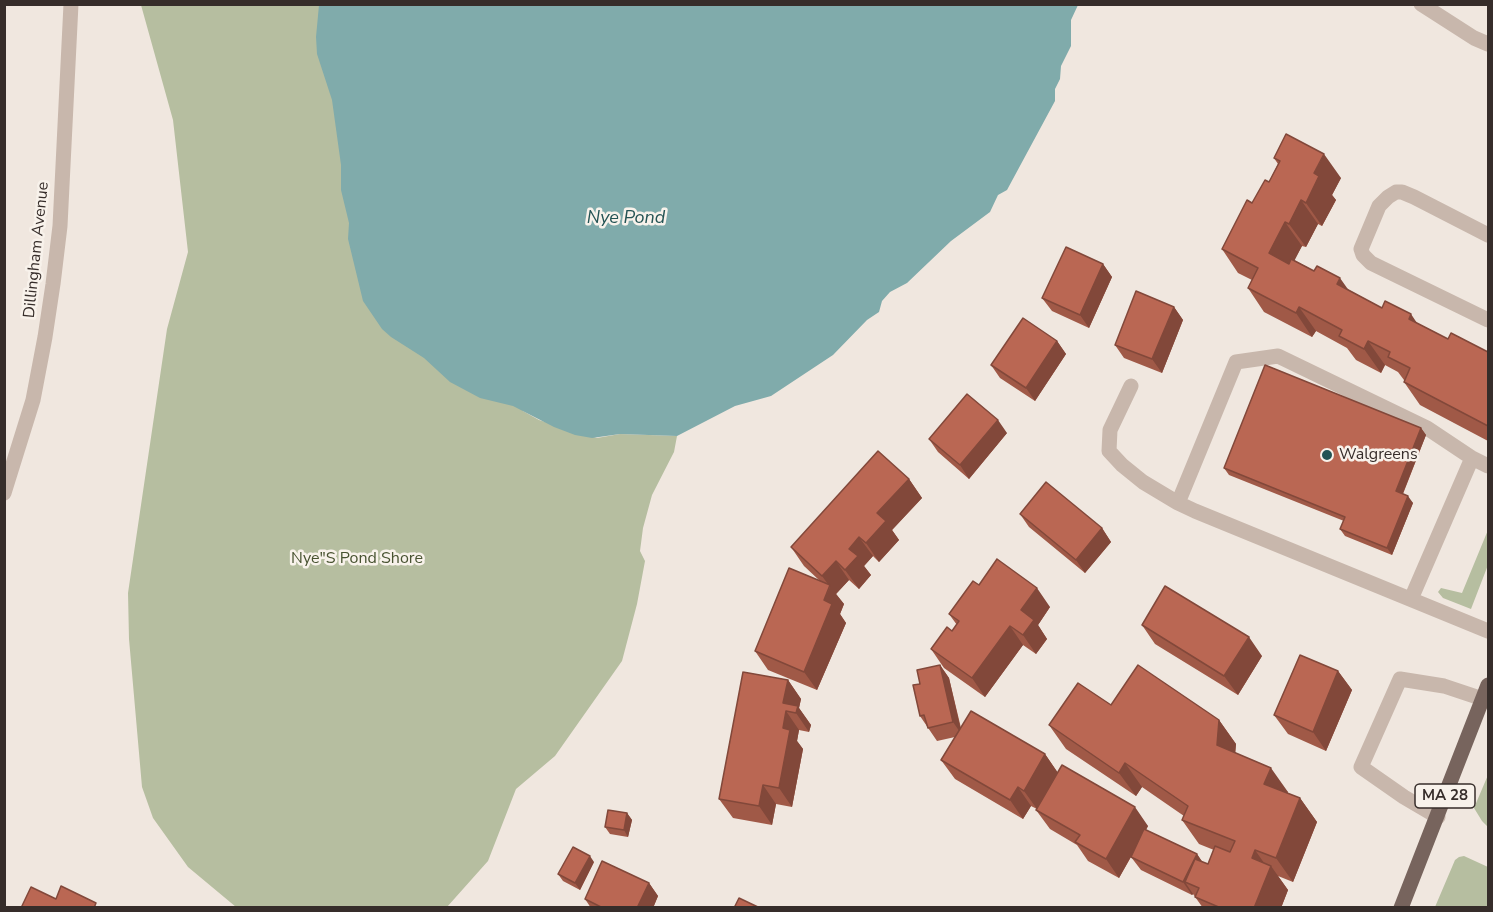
<!DOCTYPE html>
<style>
body{margin:0}
#map{position:relative;width:1493px;height:912px;overflow:hidden;background:#f0e7df;font-family:"Nunito Sans",sans-serif}
canvas{display:block}
.frame{position:absolute;inset:0;border:6px solid #362d2a;pointer-events:none}
</style>
<div id="map">
<canvas width="1493" height="912"></canvas>
<div class="frame"></div>
</div>
<script>
const g = document.querySelector('canvas').getContext('2d');
g.lineJoin = 'round';
function paint(path, color) { g.fillStyle = color; g.fill(path, 'evenodd'); }
const poly = rows => new Path2D(rows.map(r => 'M' + r).join(''));
function strokePath(path, color, width, dash) { g.strokeStyle = color; g.lineWidth = width; g.lineCap = dash ? 'butt' : 'round'; g.setLineDash(dash || []); g.stroke(path); }
function write(font, color, halo, rows, align = 'center') {
  g.font = font + ' "Nunito Sans",sans-serif'; g.lineWidth = 5; g.setLineDash([]); g.textBaseline = 'middle'; g.strokeStyle = halo; g.fillStyle = color; for (const [text, x, y, turn = 0] of rows) {
    g.save(); g.translate(x, y); g.rotate((+turn || 0) * Math.PI / 180); g.textAlign = isNaN(turn) ? turn : align; if (halo) g.strokeText(text, 0, 0); g.fillText(text, 0, 0); g.restore();
  }
}
paint(poly([
 [141,5,381,5,523,411,539,420,597,438,620,434,677,436,674,452,652,495,643,528,640,551,645,561,637,604,622,661,555,756,516,789,488,861,447,907,236,907,188,867,153,818,142,787,129,639,128,593,167,329,188,252,173,120],
 [1488,530,1488,565,1471,609,1443,598,1438,592,1441,588,1462,593],
 [1488,775,1488,827,1482,821,1474,808],
 [1464,856,1488,867,1488,907,1435,907,1455,860,1459,857]
]), '#b6bea0');
paint(poly([
 [319,5,319,4,1078,5,1071,20,1071,46,1061,66,1060,79,1055,89,1055,101,1007,190,998,195,990,212,951,241,907,283,890,292,882,301,879,312,867,320,833,355,771,396,735,406,677,436,620,434,592,438,575,435,554,427,513,406,480,398,450,382,424,358,391,337,382,329,363,301,348,239,349,223,341,190,341,165,332,100,317,54,316,37]
]), '#80abab');
strokePath(poly([
 [1421,4,1474,38,1488,44],
 [1488,235,1414,197,1402,192,1396,192,1388,197,1379,206,1361,249,1363,255,1371,263,1488,320],
 [1131,386,1110,430,1109,451,1122,465,1143,482,1178,503],
 [1488,466,1472,458,1427,428,1278,356,1236,362,1178,503,1195,511,1488,631],
 [4,493,33,400,45,337,53,284,60,226,71,4],
 [1411,599,1472,458],
 [1438,817,1404,797,1361,767,1400,679,1444,686,1483,699]
]), '#c8b7ac', 15);
strokePath(poly([
 [1401,908,1488,685]
]), '#77645d', 15);
paint(poly([
 [1274,158,1341,178,1332,195,1336,200,1322,226,1318,224,1306,247,1302,246,1294,260,1382,308,1417,323,1448,339,1488,352,1488,441,1420,405,1404,382,1404,380,1398,372,1385,365,1381,373,1356,360,1347,348,1316,331,1312,337,1264,312,1248,288,1252,280,1238,273,1222,249,1252,203,1269,182,1278,164],
 [1103,264,1112,277,1089,328,1052,311,1042,298],
 [1174,307,1183,320,1162,373,1124,358,1115,345],
 [1057,341,1066,354,1035,401,1000,378,991,365],
 [1421,428,1426,435,1403,494,1413,503,1392,555,1345,536,1340,529,1344,521,1229,475,1224,468],
 [1007,433,969,479,938,452,929,439],
 [909,479,922,498,892,530,899,540,879,562,873,556,864,566,871,575,859,589,849,580,836,594,844,604,840,614,846,623,817,690,768,670,755,651,820,581,804,566,791,547],
 [1020,514,1102,528,1111,542,1085,573,1029,527],
 [979,585,1050,607,1038,625,1047,639,1036,654,1023,645,985,697,944,668,931,649,952,631,957,625,949,614],
 [1142,625,1262,656,1238,695,1155,644],
 [940,665,949,678,961,728,1045,754,1058,773,1148,826,1146,830,1197,854,1202,862,1208,864,1214,850,1199,844,1182,820,1184,816,1142,787,1136,796,1066,749,1049,725,1111,705,1219,720,1236,744,1235,753,1288,792,1287,793,1300,798,1317,822,1293,882,1278,876,1288,890,1281,908,1203,908,1193,894,1192,895,1141,870,1131,857,1135,850,1119,878,1088,861,1077,845,1050,829,1036,810,1037,809,1031,806,1023,819,955,779,941,760,955,737,937,741,920,716,920,684],
 [1338,671,1352,690,1326,751,1288,734,1274,715],
 [788,680,801,699,799,708,811,725,809,732,799,730,797,741,803,749,792,807,776,804,772,825,733,818,719,799],
 [627,813,632,820,628,837,610,834,605,827],
 [594,862,580,890,563,881,558,874],
 [649,883,658,896,653,908,591,908,585,899]
]), '#a05947');
paint(poly([
 [1324,154,1341,178,1332,195,1336,200,1322,226,1306,203,1314,173],
 [1301,200,1318,224,1306,247,1289,224],
 [1285,222,1302,246,1286,277,1269,253],
 [1103,264,1112,277,1089,328,1080,315],
 [1340,278,1357,302,1337,284],
 [1174,307,1183,320,1162,373,1152,359],
 [1299,307,1316,331,1312,337,1296,313],
 [1411,314,1427,338,1409,319],
 [1057,341,1066,354,1035,401,1026,388],
 [1368,341,1385,365,1381,373,1364,349],
 [998,420,1007,433,969,479,960,465],
 [1421,428,1426,435,1401,498,1396,491],
 [909,479,922,498,892,530,899,540,879,562,866,543,877,513],
 [1408,496,1413,503,1392,555,1387,548],
 [1102,528,1111,542,1085,573,1076,560],
 [859,537,873,556,864,566,871,575,859,589,845,570,849,549],
 [836,561,849,580,836,594,844,604,840,614,846,623,817,690,804,672,824,600,830,587,822,576],
 [1037,588,1050,607,1038,625,1047,639,1036,654,1023,635,1021,610],
 [1010,626,1023,645,985,697,972,678],
 [1249,637,1262,656,1238,695,1224,676],
 [940,665,949,678,962,735,953,722],
 [1338,671,1352,690,1326,751,1313,732],
 [788,680,801,699,799,708,811,725,809,732,796,713,783,703],
 [786,711,799,730,797,741,803,749,792,807,779,788,783,728],
 [1219,720,1236,744,1234,769,1217,745],
 [1045,754,1058,773,1037,809,1024,791],
 [1125,763,1142,787,1136,796,1119,773],
 [1271,768,1288,792,1281,808,1264,784],
 [763,785,776,804,772,825,759,806],
 [1018,787,1031,806,1023,819,1010,800],
 [1300,798,1317,822,1293,882,1276,858],
 [1135,807,1148,826,1119,878,1106,859],
 [627,813,632,820,628,837,624,830],
 [1255,850,1269,870,1271,866,1288,890,1281,908,1254,908,1252,858],
 [1197,854,1206,867,1185,882,1193,894,1192,895,1183,882],
 [590,856,594,862,580,890,575,883],
 [649,883,658,896,653,908,637,908]
]), '#82483a');
const building = poly([
 [1286,134,1324,154,1314,173,1319,176,1306,203,1301,200,1289,224,1285,222,1269,253,1289,264,1291,259,1314,271,1317,266,1340,278,1337,284,1382,308,1385,301,1411,314,1409,319,1448,339,1451,333,1488,352,1488,426,1404,382,1410,368,1388,357,1390,352,1368,341,1364,349,1339,336,1342,330,1299,307,1296,313,1248,288,1258,268,1222,249,1247,200,1252,203,1265,180,1269,182,1280,161,1274,158,1286,134],
 [1066,247,1103,264,1080,315,1042,298,1066,247],
 [1136,291,1174,307,1152,359,1115,345,1136,291],
 [1023,318,1057,341,1026,388,991,365,1023,318],
 [1265,365,1421,428,1396,491,1408,496,1387,548,1340,529,1345,517,1224,468,1265,365],
 [967,394,998,420,960,465,929,439,967,394],
 [878,451,909,479,877,513,886,521,866,543,859,537,849,549,858,556,845,570,836,561,822,576,791,547,878,451],
 [1046,482,1102,528,1076,560,1020,514,1046,482],
 [997,559,1037,588,1021,610,1034,620,1023,635,1010,626,972,678,931,649,947,627,952,631,959,621,949,614,973,581,979,585,997,559],
 [789,568,830,585,824,600,832,604,804,672,755,651,789,568],
 [1165,586,1249,637,1224,676,1142,625,1165,586],
 [1300,655,1338,671,1313,732,1274,715,1300,655],
 [940,665,953,722,928,728,924,715,920,716,913,685,920,684,917,670,940,665],
 [1138,665,1219,720,1217,745,1271,768,1264,784,1300,798,1276,858,1255,850,1252,858,1271,866,1254,908,1221,908,1195,897,1199,888,1185,882,1195,859,1208,864,1215,846,1230,852,1235,841,1182,820,1188,806,1125,763,1119,773,1049,725,1078,683,1111,705,1138,665],
 [743,672,788,680,783,703,798,706,796,713,786,711,783,728,790,730,779,788,763,785,759,806,719,799,743,672],
 [971,711,1045,754,1024,791,1018,787,1010,800,941,760,971,711],
 [1062,765,1135,807,1106,859,1075,842,1080,835,1036,810,1062,765],
 [608,810,627,813,624,830,605,827,608,810],
 [1144,829,1197,854,1183,882,1131,857,1144,829],
 [573,847,590,856,575,883,558,874,573,847],
 [602,861,649,883,637,908,603,908,585,899,602,861],
 [61,886,96,903,94,908,21,908,31,887,56,899,61,886],
 [739,898,760,908,734,908,739,898]
]);
paint(building, '#ba6753');
strokePath(building, '#82483a', 1.5);
for (const [x, y, r, color] of [
 [1327,455,6,"#235354"]
]) { const dot = new Path2D(); dot.arc(x, y, r, 0, 2 * Math.PI); g.fillStyle = color; g.fill(dot); strokePath(dot, '#f8f2eb', 2); }
for (const [x, y, w] of [
 [1445,796,60]
]) { const box = new Path2D(); box.roundRect(x - w / 2, y - 12, w, 24, 4.5); g.fillStyle = '#f8f2eb'; g.fill(box); strokePath(box, '#362d2a', 1.5); }
write('bold 15px', '#362d2a', null, [
 ["MA 28",1445,796]
]);
write('16px', '#362d2a', '#f8f2eb', [
 ["Dillingham Avenue",37,250,-84]
]);
write('16px', '#362d2a', '#f8f2eb', [
 ["Walgreens",1339,455]
], 'left');
write('16px', '#475230', '#f8f2eb', [
 ["Nye\"S Pond Shore",357,559]
]);
write('italic 18px', '#235354', '#f8f2eb', [
 ["Nye Pond",626,219]
]);
</script>
